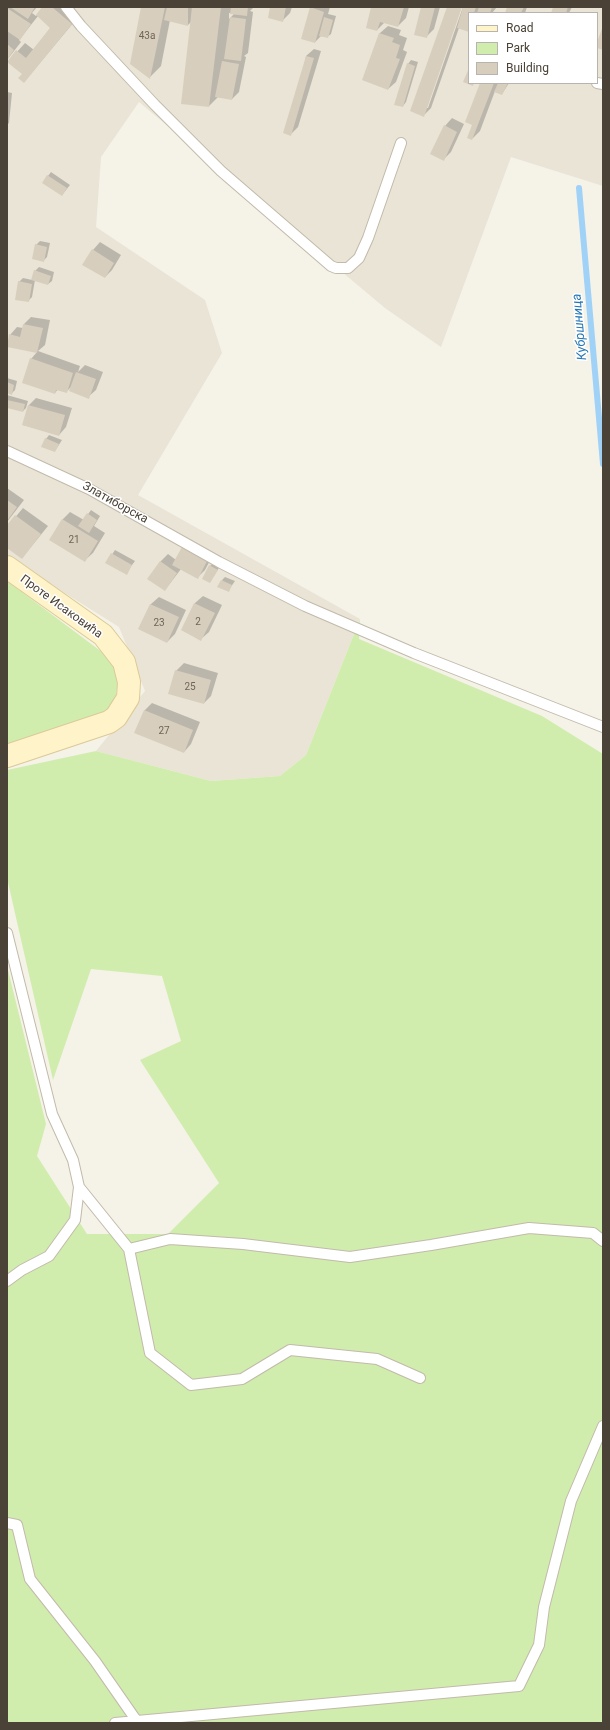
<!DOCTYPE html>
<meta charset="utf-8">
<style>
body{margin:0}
#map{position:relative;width:610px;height:1730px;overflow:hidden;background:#f5f2e8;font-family:Roboto,sans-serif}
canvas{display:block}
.frame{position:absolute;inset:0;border:8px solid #4a4236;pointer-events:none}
.legend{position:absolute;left:468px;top:12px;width:130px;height:72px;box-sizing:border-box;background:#fff;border:1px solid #b7b3af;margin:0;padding:5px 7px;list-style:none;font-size:12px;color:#4a4236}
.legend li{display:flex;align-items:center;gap:8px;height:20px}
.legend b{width:20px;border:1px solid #b7b3af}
</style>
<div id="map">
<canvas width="610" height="1730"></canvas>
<div class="frame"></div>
<ul class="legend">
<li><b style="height:5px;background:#fff3c9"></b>Road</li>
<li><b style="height:11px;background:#d0edae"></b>Park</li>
<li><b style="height:11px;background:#d8cebd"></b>Building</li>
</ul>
</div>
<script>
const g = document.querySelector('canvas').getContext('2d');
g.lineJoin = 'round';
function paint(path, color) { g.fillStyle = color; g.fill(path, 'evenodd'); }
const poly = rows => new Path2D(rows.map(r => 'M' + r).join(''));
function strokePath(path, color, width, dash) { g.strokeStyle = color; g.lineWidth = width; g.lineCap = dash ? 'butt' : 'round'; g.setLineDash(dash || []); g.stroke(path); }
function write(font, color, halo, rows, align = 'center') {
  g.font = font + ' Roboto,sans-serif'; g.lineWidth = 3; g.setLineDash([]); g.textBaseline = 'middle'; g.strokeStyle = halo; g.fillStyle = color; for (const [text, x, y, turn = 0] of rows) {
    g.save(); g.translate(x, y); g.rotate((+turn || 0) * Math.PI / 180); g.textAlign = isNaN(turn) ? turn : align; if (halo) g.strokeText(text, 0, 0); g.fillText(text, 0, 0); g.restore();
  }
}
paint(poly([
 [7,7,603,7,603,186,511,157,441,347,385,308,139,102,101,157,96,227,205,300,222,353,138,495,360,619,306,755,280,776,211,781,96,751,145,691,119,627,7,557],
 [469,13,597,13,597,83,469,83]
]), '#eae4d6');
paint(poly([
 [7,581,114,661,118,683,114,706,93,721,7,749],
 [360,619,359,639,542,716,603,754,603,1723,7,1723,7,966,46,1124,37,1156,87,1234,168,1234,219,1183,140,1060,181,1041,162,976,91,969,53,1080,7,878,7,770,96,751,211,781,280,776,306,755]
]), '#d0edae');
paint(poly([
 [7,7,37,7,32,13,36,16,44,7,68,7,79,16,24,82,23,74,8,62,25,43,34,50,51,27,38,16,19,40,21,42,7,60],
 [142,7,254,7,250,11,253,12,248,53,244,56,246,57,239,92,232,99,218,97,209,106,192,21,188,25,170,20,161,66,150,77],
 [229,13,234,14,229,19],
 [271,7,292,7,290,13,283,20],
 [311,7,330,7,328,14,336,16,331,34,327,37,322,35,315,42],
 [372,7,409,7,406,18,398,26,385,22,377,30],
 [423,7,440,7,434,29,426,37],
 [448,7,460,7,426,108,428,108,463,7,497,7,492,13,469,13,469,30,459,28,431,108,424,115],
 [508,7,527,7,525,13,506,13],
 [554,7,572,7,569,13,552,13],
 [388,26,401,30,399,35,407,38,403,50,407,52,396,82,388,89,363,80,380,33],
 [314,49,321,51,298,127,291,134,306,56],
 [411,60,418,62,406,102,403,106,408,64],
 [481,83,509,83,502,94,495,91,480,131,472,139],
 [7,92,12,93,9,123,7,125],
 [452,118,464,124,451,152,443,160,445,126],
 [51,172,70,185,62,195,48,176],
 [40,241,50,243,47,257,44,260,36,245],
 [100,242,121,255,112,270,105,277,93,250],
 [39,267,54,272,52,281,48,284,35,280,32,297,28,301,19,282,23,278,32,280,35,271],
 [31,317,50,320,45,345,38,351,80,366,78,372,85,365,103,372,96,390,88,397,72,386,66,392,58,389,55,393,31,359,37,352,8,346,10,335,17,327,23,328,24,324],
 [7,378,17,381,15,390,11,394,7,392],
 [7,395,28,401,26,408,36,398,72,408,66,427,59,435,23,425,29,405,23,411,7,407],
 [49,435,62,440,55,451,46,439],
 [7,488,24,500,7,522],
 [23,508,48,526,22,558,7,547,7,527],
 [91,510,100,516,94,526,105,533,93,553,85,560,51,539,63,519,70,512,84,520],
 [191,540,214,553,205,570,197,578,181,569,165,590,160,562,168,554,176,560,183,548],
 [115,550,135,561,126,573,107,562],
 [214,562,220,566,210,582,210,566],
 [225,577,235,581,228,591,222,580],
 [203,596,222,605,209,632,201,639,182,630,195,603],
 [159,597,186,610,175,634,167,642,139,629,151,604],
 [184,663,218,673,211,696,204,703,176,671],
 [152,703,200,722,191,744,184,752,144,711]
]), '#0003');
strokePath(poly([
 [579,188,603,464]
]), '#a0d2f7', 6);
paint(poly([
 [10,7,35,7,28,19],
 [42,7,52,7,72,24,24,83,18,78,22,74,7,62,16,50,26,58,50,28,36,15],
 [141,7,165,7,150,79,130,64],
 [167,7,188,7,188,26,164,20],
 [192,7,221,7,209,107,181,104],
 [231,7,248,7,247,16,230,14],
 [270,7,286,7,283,22,268,18],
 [310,7,324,12,315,43,301,39],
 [371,7,404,7,398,27,380,22,377,31,366,28],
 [421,7,435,7,427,38,414,35],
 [447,7,462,7,424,117,410,111],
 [463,7,476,7,474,13,469,13,469,32,457,28],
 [479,7,492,7,490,13,477,13],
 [507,7,524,7,521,13,505,13],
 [553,7,568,7,566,13,551,13],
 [7,8,31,24,20,40,7,31],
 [230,17,246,19,241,61,224,59],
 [324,17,333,20,328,38,319,36],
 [603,26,603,50,597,48,597,42],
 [379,33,394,38,392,42,400,45,396,58,400,59,388,90,362,80],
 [7,44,14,50,7,60],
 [306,56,314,58,291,136,283,133],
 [222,61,239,64,232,100,215,97],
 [407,63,415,66,403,107,394,105],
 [469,68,469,83,474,83,473,86,463,82],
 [480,83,494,83,472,140,467,138,472,125,465,122],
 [498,83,508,83,502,95,494,92],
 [444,125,457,132,444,161,430,154],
 [47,175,67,188,62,196,42,183],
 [35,244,47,247,44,262,32,259],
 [92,249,114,263,105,278,82,265],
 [34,270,51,276,48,285,31,280],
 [18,281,32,284,29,302,15,300],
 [23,324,43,328,37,353,7,347,9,334,20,337],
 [30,358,73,373,67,393,56,390,55,394,22,383],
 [76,372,96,379,89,399,69,391],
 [7,382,14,385,12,395,7,393],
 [7,400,25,404,23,412,7,408],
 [28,405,65,415,59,436,22,425],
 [45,438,59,444,55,452,41,447],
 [7,500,17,507,7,521],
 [87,513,97,520,89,533,78,526],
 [15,515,41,534,22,559,7,548,7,525],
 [62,519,98,541,85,562,49,540],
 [182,547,207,561,198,579,172,565],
 [111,553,132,565,127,575,105,563],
 [160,561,177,573,165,591,147,579],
 [209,565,218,570,210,583,202,579],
 [221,580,232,585,229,592,217,587],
 [194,603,215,613,201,641,181,630],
 [150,604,179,617,167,643,138,629],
 [175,670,211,680,204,704,168,694],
 [144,710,193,730,184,753,134,733]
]), '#d8cebd');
const lane = poly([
 [66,7,81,26,155,105,221,171,331,266,336,268,348,268,359,258,368,238,401,143],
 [597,83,603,84],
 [7,451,89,489,219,562,305,606,414,653,603,727],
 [7,933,52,1114,73,1160,79,1187,75,1220,49,1256,22,1270,7,1281],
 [79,1187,129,1249,170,1239,243,1244,350,1257,431,1245,529,1228,593,1233,603,1241],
 [129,1249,150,1353,191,1385,242,1379,290,1350,377,1359,420,1378],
 [7,1523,17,1525,30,1579,95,1661,136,1720],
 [115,1723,519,1686,539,1645,544,1607,571,1501,603,1426]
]);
const secondary = poly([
 [7,567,103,635,124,662,129,682,128,698,116,717,109,722,7,756]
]);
strokePath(lane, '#c2baaa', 12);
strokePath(secondary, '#dcca96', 24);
strokePath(lane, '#fff', 10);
strokePath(secondary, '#fff3c9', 22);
write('10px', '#6e6558', null, [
 ["43a",147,36],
 ["21",74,540],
 ["2",198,622],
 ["23",159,623],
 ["25",190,687],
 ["27",164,731]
]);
write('12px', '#4a4236', '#fff', [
 ["Златиборска",115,503,29],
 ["Проте Исаковића",61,607,36]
]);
write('italic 13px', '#2477b7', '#fff', [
 ["Кубршница",580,327,-95]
]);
</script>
